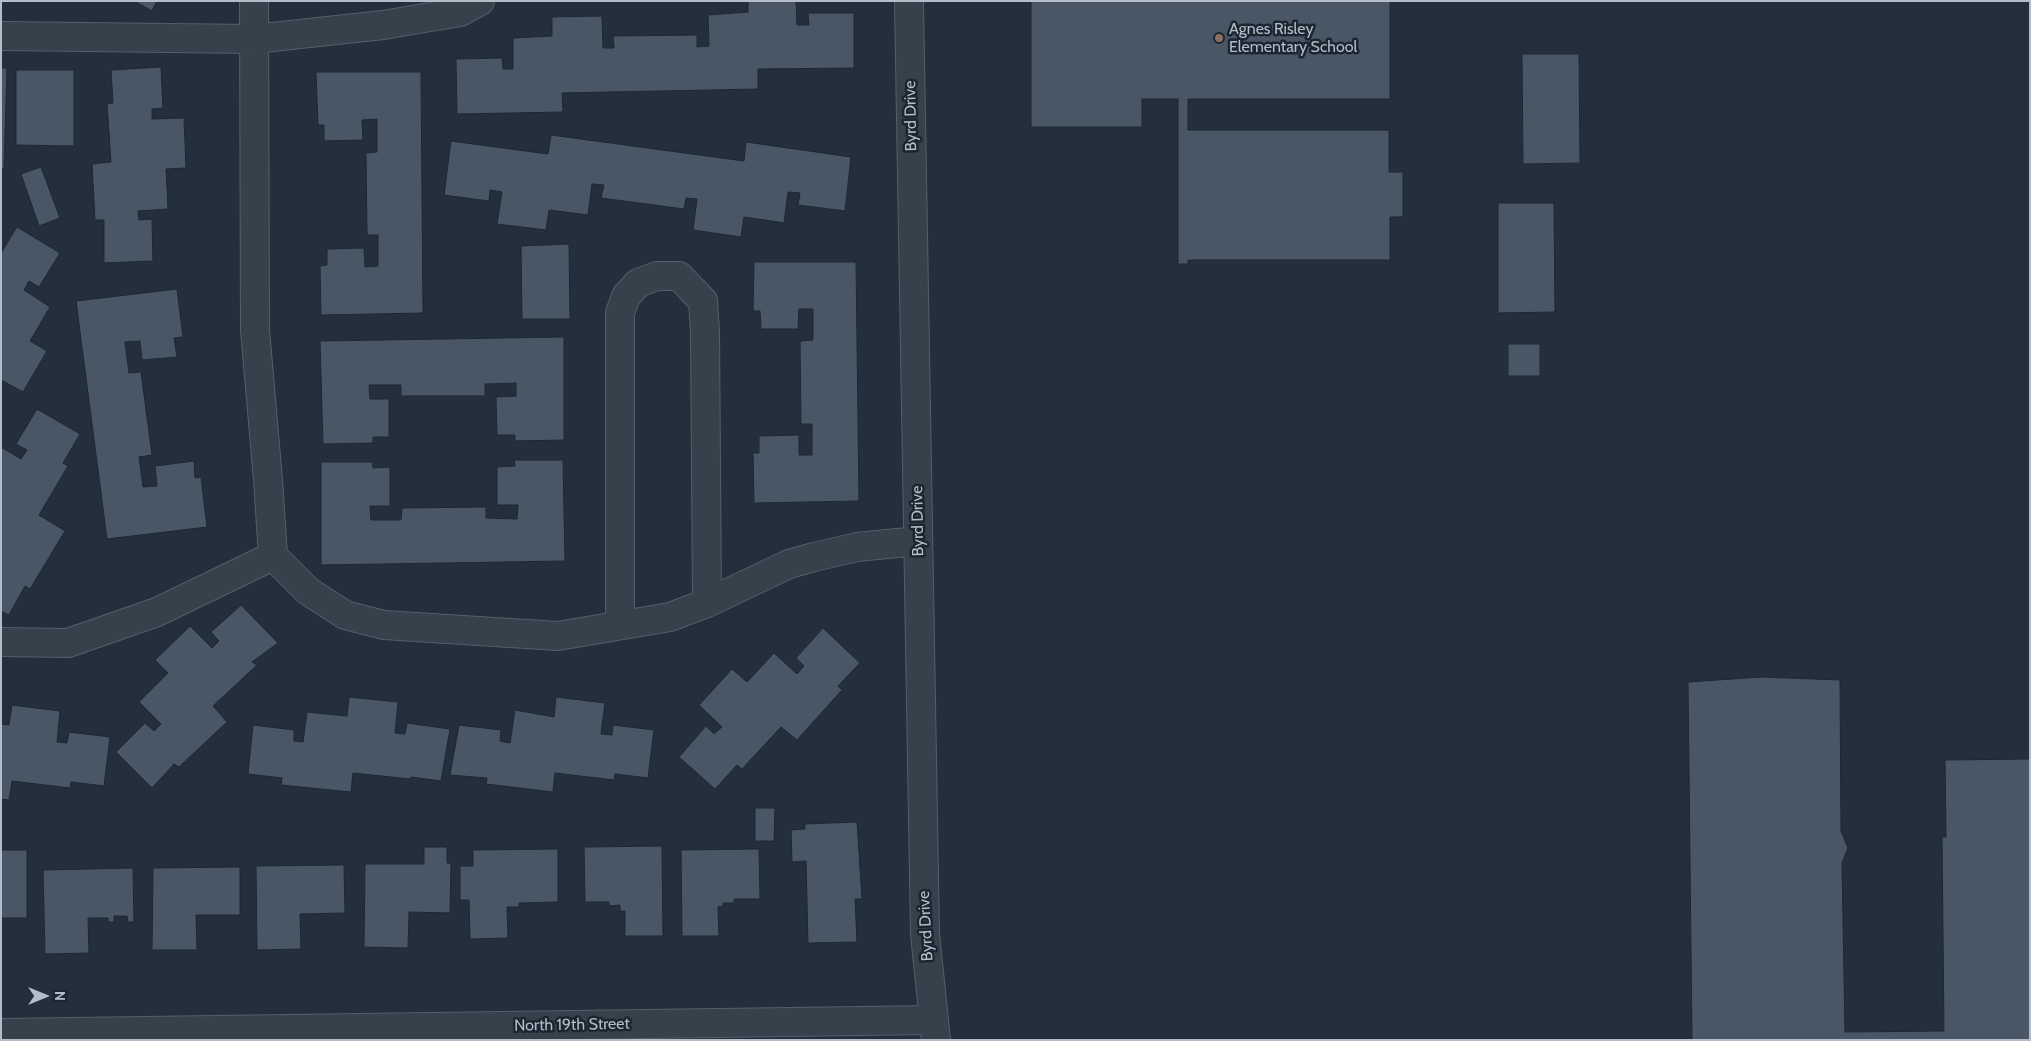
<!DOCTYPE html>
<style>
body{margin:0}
#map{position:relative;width:2031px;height:1041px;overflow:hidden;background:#232f3c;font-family:Cabin,sans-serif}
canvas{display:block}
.frame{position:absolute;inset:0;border:2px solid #b3bcc8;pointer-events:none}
.north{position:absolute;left:20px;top:971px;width:50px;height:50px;-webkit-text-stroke:4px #1c2631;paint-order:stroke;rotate:90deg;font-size:14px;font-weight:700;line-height:20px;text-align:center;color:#b3bcc8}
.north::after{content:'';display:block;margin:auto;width:18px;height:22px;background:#b3bcc8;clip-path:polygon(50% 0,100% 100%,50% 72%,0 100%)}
</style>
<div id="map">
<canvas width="2031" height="1041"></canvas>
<div class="frame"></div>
<div class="north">N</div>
</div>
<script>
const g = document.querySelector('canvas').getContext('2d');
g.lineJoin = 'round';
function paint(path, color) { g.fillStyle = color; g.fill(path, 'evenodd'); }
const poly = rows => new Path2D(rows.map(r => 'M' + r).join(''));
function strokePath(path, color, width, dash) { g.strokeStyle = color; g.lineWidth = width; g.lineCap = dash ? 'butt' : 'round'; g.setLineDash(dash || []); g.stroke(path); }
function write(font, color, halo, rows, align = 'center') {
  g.font = font + ' Cabin,sans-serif'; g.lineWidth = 5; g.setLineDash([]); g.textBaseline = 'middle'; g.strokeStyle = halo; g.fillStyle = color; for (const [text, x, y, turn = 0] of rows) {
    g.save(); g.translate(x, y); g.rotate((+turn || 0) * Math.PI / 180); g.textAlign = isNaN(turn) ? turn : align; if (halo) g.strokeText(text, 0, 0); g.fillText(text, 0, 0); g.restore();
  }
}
const building = poly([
 [134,1,157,1,152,11,134,1],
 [748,1,796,1,797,25,809,25,808,13,854,13,854,68,758,69,758,89,562,93,563,112,457,114,456,59,502,58,503,69,513,69,513,38,552,36,552,17,602,16,603,48,614,48,613,36,697,35,697,47,709,46,708,15,748,12,748,1],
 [1031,1,1390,1,1390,99,1188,99,1188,130,1389,130,1389,172,1403,172,1403,217,1390,217,1390,260,1188,260,1188,264,1178,264,1178,99,1142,99,1142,127,1031,127,1031,1],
 [1522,54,1579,54,1580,163,1523,164,1522,54],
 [161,67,163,108,152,109,152,119,184,118,186,168,166,169,168,209,138,211,139,220,152,219,153,261,104,263,104,220,95,220,92,164,111,162,107,104,113,103,111,70,161,67],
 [1,68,7,68,4,169,1,169,1,68],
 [16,70,74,70,74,146,16,145,16,70],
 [316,72,421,72,423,313,321,315,320,266,327,265,327,249,364,248,365,267,378,266,378,235,367,235,366,153,377,152,377,119,362,120,363,140,324,141,324,125,318,125,316,72],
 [551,135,744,161,746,142,851,157,845,211,798,205,800,193,788,192,784,223,744,217,741,237,693,230,697,199,686,198,684,209,601,198,604,185,592,184,588,215,549,210,546,230,497,224,502,192,490,190,489,201,444,195,451,141,548,154,551,135],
 [41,167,60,218,39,226,21,174,41,167],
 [1498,203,1554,203,1555,312,1498,313,1498,203],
 [17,227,60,253,39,287,29,281,24,290,50,307,30,341,47,351,23,392,1,380,1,253,17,227],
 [569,244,570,319,522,319,521,246,569,244],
 [754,262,856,262,859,501,754,503,753,453,759,453,759,436,799,435,799,455,812,455,812,424,801,424,800,341,813,340,813,309,799,309,798,329,761,329,760,311,753,311,754,262],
 [177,289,183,337,174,338,177,357,142,360,140,341,125,342,129,373,141,372,152,455,139,457,143,487,157,486,155,466,194,461,195,478,201,477,207,527,107,539,76,301,177,289],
 [564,337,564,440,515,441,515,435,497,435,496,397,516,396,516,383,485,384,485,396,401,396,401,385,369,385,370,399,389,399,389,437,373,437,373,443,323,444,320,341,564,337],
 [1508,344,1540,344,1540,376,1508,376,1508,344],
 [37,409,80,434,63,463,68,466,39,515,65,531,30,589,25,586,9,615,1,611,1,447,21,459,27,450,16,444,37,409],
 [514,460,563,460,565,561,321,565,321,462,372,462,373,468,390,467,390,506,370,506,371,520,401,520,402,508,486,507,486,518,517,519,518,505,497,505,497,467,515,466,514,460],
 [241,605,278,643,252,662,257,665,213,706,227,722,179,767,174,764,152,788,116,752,145,723,154,731,161,724,139,702,168,673,155,660,190,626,212,648,219,641,211,632,241,605],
 [823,628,860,663,838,686,842,690,797,740,781,727,742,769,737,765,715,789,679,757,706,726,714,734,722,727,699,705,732,669,747,682,774,653,797,674,804,666,796,658,823,628],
 [1761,677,1840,680,1841,831,1848,848,1842,863,1845,1032,1944,1031,1942,837,1946,837,1945,760,2030,759,2030,1040,1692,1040,1688,682,1761,677],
 [349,697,398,702,395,733,405,734,407,723,450,729,441,781,411,777,410,779,353,773,351,792,281,785,282,778,248,774,253,725,294,730,294,741,303,742,307,712,347,716,349,697],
 [556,697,605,703,601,734,612,735,613,725,654,730,648,778,615,774,614,780,555,773,553,792,486,784,487,778,450,775,459,725,501,730,500,741,510,743,515,710,554,717,556,697],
 [12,705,60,711,57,742,67,743,69,732,110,737,104,786,71,782,70,788,12,781,9,800,1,799,1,724,9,725,12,705],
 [755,808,775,808,774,841,755,841,755,808],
 [857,822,862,899,855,899,857,942,808,943,806,861,792,862,791,830,805,829,805,824,857,822],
 [662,846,663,936,625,936,625,911,620,911,620,905,609,906,609,902,585,902,584,847,662,846],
 [424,847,447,847,447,863,451,863,450,913,409,912,408,948,364,947,365,864,424,864,424,847],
 [558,849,558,902,519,903,519,907,507,907,508,938,470,939,469,900,460,900,460,866,473,866,473,850,558,849],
 [759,849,760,899,734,899,734,903,723,903,723,906,718,907,719,936,682,936,681,850,759,849],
 [1,850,27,850,27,918,1,918,1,850],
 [344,865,345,913,300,914,301,949,257,950,256,866,344,865],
 [240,867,240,915,196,915,197,950,152,950,153,868,240,867],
 [133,868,134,922,128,922,127,916,114,916,114,922,108,922,108,918,88,918,89,953,45,954,43,870,133,868]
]);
paint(building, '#495665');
strokePath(building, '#1e2833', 1);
const minor = poly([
 [254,1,255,330,268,480,273,556,308,591,345,615,384,625,558,636,670,617,707,603,789,564,814,557,857,547,918,541],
 [909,1,925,934,936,1040],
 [1,36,254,39,383,25,460,12,480,1],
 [620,625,620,313,626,296,638,283,657,276,679,276,703,301,705,332,707,603],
 [1,642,68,643,157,612,273,556],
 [1,1033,933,1020]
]);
strokePath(minor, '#555f6a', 30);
strokePath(minor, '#37414c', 28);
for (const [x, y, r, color] of [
 [1219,38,5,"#8d6e63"]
]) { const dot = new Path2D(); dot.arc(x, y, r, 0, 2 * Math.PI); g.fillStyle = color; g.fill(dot); strokePath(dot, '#1c2631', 2); }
write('16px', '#b3bcc8', '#1c2631', [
 ["Agnes Risley",1229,29],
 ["Elementary School",1229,47]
], 'left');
write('16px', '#b3bcc8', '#1c2631', [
 ["Byrd Drive",911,116,-91],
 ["Byrd Drive",918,521,-91],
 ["Byrd Drive",926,926,-93],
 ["North 19th Street",572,1025,-1]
]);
</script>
